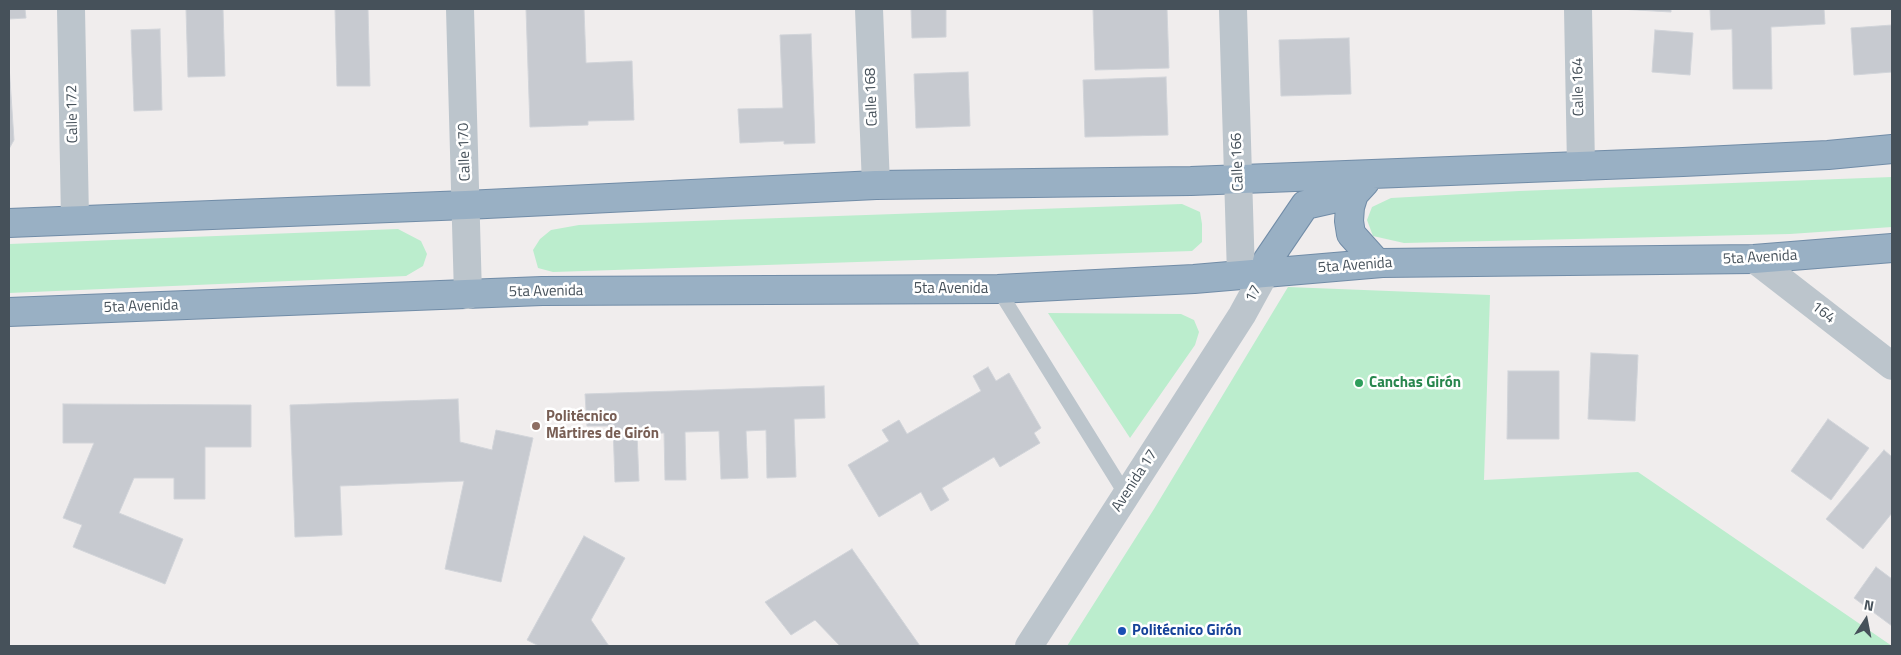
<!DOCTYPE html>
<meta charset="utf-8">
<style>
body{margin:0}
#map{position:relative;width:1901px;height:655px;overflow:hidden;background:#f0eded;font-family:"Titillium Web",sans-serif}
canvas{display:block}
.frame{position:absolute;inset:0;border:10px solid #46515a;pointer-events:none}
.north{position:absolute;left:1841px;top:595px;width:50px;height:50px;-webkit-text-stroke:4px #fff;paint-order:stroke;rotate:11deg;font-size:14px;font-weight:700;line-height:20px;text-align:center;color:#46515a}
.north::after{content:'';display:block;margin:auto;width:18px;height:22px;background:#46515a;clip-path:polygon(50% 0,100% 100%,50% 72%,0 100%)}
</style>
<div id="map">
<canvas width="1901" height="655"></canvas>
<div class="frame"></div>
<div class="north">N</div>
</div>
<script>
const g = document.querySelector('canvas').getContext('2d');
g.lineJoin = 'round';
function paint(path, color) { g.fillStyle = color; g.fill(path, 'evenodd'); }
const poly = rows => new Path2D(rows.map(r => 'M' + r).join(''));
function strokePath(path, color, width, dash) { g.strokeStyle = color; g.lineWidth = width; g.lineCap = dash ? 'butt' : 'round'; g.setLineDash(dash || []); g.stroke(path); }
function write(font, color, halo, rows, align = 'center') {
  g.font = font + ' "Titillium Web",sans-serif'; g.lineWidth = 5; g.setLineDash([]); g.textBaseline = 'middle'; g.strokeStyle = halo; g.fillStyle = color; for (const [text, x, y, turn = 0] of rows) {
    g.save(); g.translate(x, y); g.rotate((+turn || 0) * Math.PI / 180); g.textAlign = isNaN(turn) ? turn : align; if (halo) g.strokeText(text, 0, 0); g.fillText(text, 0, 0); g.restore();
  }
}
paint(poly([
 [1892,177,1892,227,1790,234,1404,243,1373,236,1367,220,1372,207,1391,198,1519,191],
 [1182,204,1200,212,1202,224,1202,242,1192,251,553,272,538,268,533,250,540,239,551,230,579,225],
 [398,229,421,241,427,254,423,266,406,276,9,293,9,244],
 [1288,287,1490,295,1484,480,1638,472,1892,646,1067,646,1154,509],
 [1048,313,1181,314,1194,320,1199,332,1195,345,1130,438]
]), '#bbedcd');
const building = poly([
 [9,9,25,9,26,18,9,19,9,9],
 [186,9,223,9,225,76,188,77,186,9],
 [335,9,368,9,370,86,337,86,335,9],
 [526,9,584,9,586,63,632,61,634,120,588,121,588,125,530,127,526,9],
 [911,9,946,9,946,37,912,38,911,9],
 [1093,9,1167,9,1169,68,1095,70,1093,9],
 [1619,9,1671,9,1671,12,1619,9],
 [1710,9,1824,9,1825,24,1771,27,1772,89,1733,89,1732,29,1711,30,1710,9],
 [1892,25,1892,72,1854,75,1851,28,1892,25],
 [160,29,162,110,134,111,131,30,160,29],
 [1655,30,1693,33,1690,75,1652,72,1655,30],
 [811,34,815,143,784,144,784,141,740,143,738,109,783,108,780,35,811,34],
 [1349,38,1351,94,1281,96,1279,40,1349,38],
 [9,65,14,140,9,149,9,65],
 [968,72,970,126,916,128,914,74,968,72],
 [1166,77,1168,135,1085,137,1083,80,1166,77],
 [1591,353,1638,355,1635,421,1588,419,1591,353],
 [988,367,996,381,1009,373,1041,428,1034,433,1040,443,1000,467,994,457,942,488,949,500,931,511,921,492,879,517,848,465,889,441,882,430,899,420,907,434,981,391,973,376,988,367],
 [1508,371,1559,371,1559,439,1507,439,1508,371],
 [824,386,825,418,794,419,796,477,767,478,766,430,746,431,748,478,721,479,719,431,685,432,686,480,665,480,664,433,637,434,639,481,615,482,613,426,587,426,585,394,824,386],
 [458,399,460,442,492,450,496,430,533,438,501,582,445,569,464,481,340,486,342,535,295,537,290,405,458,399],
 [63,404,251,405,251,447,205,447,205,499,174,499,174,478,134,478,119,513,183,539,165,584,73,547,82,525,63,518,94,443,63,443,63,404],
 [1828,419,1869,448,1831,500,1791,471,1828,419],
 [1884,450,1892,457,1892,513,1863,549,1826,519,1884,450],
 [584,536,625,558,591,620,609,646,539,646,527,640,584,536],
 [852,549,920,646,840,646,815,620,791,635,765,602,852,549],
 [1876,567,1892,579,1892,626,1854,598,1876,567]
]);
paint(building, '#c7cad0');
strokePath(building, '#d1d4d9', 1);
const trunk = poly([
 [1365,182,1354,194,1350,207,1349,221,1351,234,1377,263],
 [9,223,466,205,876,185,1191,181,1683,162,1828,155,1892,149],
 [1265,273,1267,261,1305,205,1354,194],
 [9,312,542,291,998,289,1194,279,1382,263,1754,259,1892,248]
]);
strokePath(trunk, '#718ca7', 30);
strokePath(poly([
 [998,289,1126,495]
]), '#bcc5cc', 14);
strokePath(poly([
 [71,9,75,219],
 [869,9,876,185],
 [1233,9,1241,275],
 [1578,9,1581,166],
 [1754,259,1892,366]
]), '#bcc5cc', 28);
strokePath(poly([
 [460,9,468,295],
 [1029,646,1242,315,1265,273]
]), '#bcc5cc', 28);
strokePath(trunk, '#99b0c4', 28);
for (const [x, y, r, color] of [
 [1359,383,5,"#2e9e5b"],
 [536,426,5,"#8d6e63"],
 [1122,631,5,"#1a4fb4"]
]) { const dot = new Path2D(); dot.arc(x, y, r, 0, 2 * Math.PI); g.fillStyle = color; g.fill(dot); strokePath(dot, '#fff', 2); }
write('15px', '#46515a', '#fff', [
 ["Calle 164",1579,87,-91],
 ["Calle 168",872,97,-92],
 ["Calle 172",73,114,-91],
 ["Calle 170",465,152,-92],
 ["Calle 166",1238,162,-92],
 ["5ta Avenida",1760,258,-3],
 ["5ta Avenida",1355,266,-4],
 ["5ta Avenida",951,289],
 ["5ta Avenida",546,292,-1],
 ["17",1254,294,-62],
 ["5ta Avenida",141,307,-2],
 ["164",1823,313,38],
 ["Avenida 17",1135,481,-57]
]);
write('bold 15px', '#27864d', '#fff', [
 ["Canchas Girón",1369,383]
], 'left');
write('bold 15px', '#785e54', '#fff', [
 ["Politécnico",546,417],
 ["Mártires de Girón",546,434]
], 'left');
write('bold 15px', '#164399', '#fff', [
 ["Politécnico Girón",1132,631]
], 'left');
</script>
